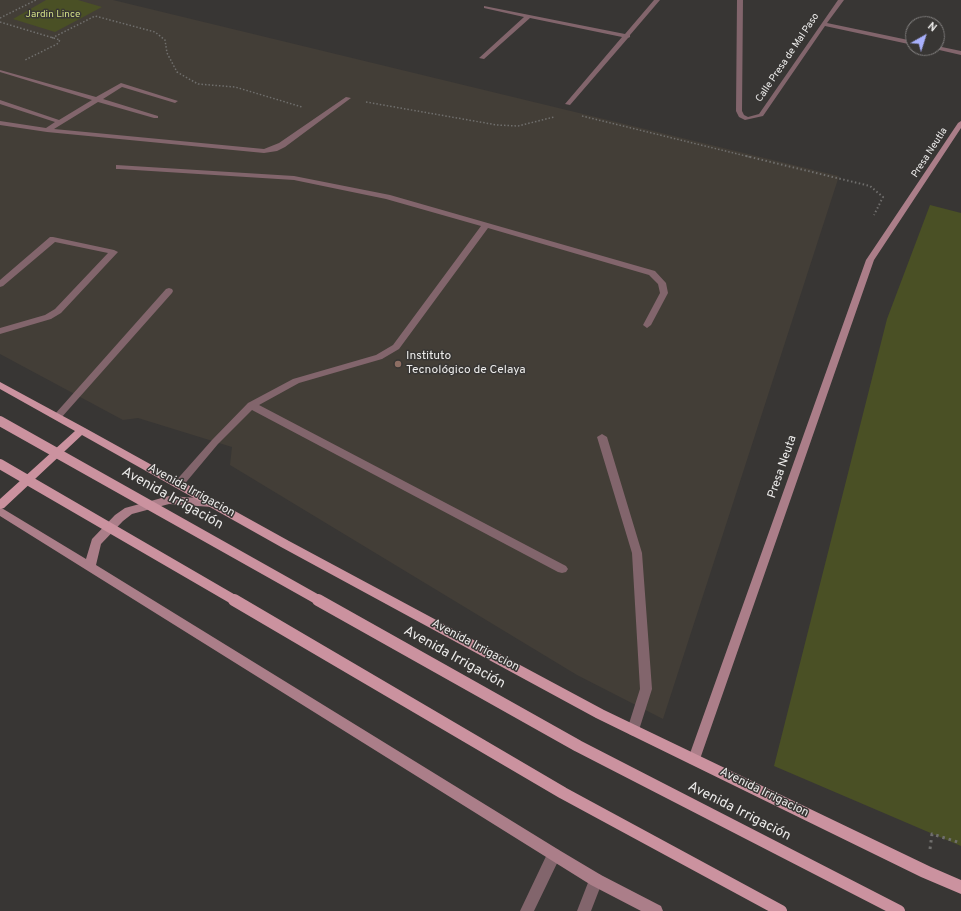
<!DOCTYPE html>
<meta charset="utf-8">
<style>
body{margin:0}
#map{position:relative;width:961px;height:911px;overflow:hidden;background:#383634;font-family:Overpass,sans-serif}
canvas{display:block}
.north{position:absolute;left:905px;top:16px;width:40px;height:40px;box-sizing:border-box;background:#383634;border:1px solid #807e7d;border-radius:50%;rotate:39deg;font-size:11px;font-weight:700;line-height:16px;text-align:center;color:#ecebea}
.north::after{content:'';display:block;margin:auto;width:14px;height:18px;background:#a8b0fc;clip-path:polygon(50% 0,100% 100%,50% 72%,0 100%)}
</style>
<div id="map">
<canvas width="961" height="911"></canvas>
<div class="north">N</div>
</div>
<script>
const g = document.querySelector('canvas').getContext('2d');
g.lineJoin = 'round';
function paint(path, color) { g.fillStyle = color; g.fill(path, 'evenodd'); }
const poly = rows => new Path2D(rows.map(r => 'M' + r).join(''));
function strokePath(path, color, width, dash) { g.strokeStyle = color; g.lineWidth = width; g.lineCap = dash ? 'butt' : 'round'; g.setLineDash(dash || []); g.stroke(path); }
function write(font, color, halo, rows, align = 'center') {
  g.font = font + ' Overpass,sans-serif'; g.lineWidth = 3; g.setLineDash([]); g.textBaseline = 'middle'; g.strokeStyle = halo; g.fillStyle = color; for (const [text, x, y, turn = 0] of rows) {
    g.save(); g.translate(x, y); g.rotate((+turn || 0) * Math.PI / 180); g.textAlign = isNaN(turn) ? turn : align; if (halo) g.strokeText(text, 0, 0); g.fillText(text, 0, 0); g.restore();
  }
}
paint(poly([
 [0,0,113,0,839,176,663,719,577,675,230,465,232,447,138,418,123,420,0,354]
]), '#433e37');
paint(poly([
 [46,0,78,0,102,7,55,32,13,19],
 [930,205,961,213,961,846,774,766,887,319]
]), '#4a5025');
strokePath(poly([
 [0,18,36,0],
 [0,22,60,40,57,44,25,60],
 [52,38,95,16,155,32,165,40,167,53,177,72,198,84,235,87,302,107],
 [366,102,497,125,518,126,554,117],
 [582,116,750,157]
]), '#706f6d', 1.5, [1.5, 2]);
strokePath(poly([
 [746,156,870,186,883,197,874,215]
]), '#706f6d', 2, [1.5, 2.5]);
strokePath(poly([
 [930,849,932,834,961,843]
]), '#706f6d', 3, [2.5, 4]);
paint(poly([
 [0,70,96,97,121,83,178,101,175,103,122,87,103,99,158,116,158,118,154,118,98,102,54,129,264,149,279,143,346,97,351,98,285,147,277,151,264,153,47,132,0,125,0,121,46,128,55,122,0,104,0,100,59,120,92,100,0,72,0,70],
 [116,165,294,176,390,195,655,271,666,283,668,293,651,325,647,328,643,325,660,293,658,284,649,275,488,228,399,349,382,359,299,383,259,405,566,566,568,569,566,572,562,573,558,572,252,410,218,444,182,487,178,488,174,487,173,484,212,440,248,403,293,379,376,355,393,345,481,226,386,199,294,180,119,169,116,169,116,165],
 [50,237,53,237,114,250,118,252,61,313,51,319,0,334,0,328,45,315,55,309,108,253,55,242,3,286,0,287,0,280,50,237],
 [169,288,172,289,173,291,172,293,61,418,55,418,53,416,55,414,166,289,169,288],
 [602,434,607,437,642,553,652,689,639,730,637,734,633,736,629,734,627,730,640,689,632,553,597,437,602,434]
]), '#82656c');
paint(poly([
 [654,0,660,0,630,35,630,37,628,38,570,105,565,104,622,37,530,18,484,59,479,58,524,17,484,8,484,6,625,34,654,0],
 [737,0,743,0,742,111,744,115,748,117,759,114,838,0,844,0,827,23,913,41,913,45,825,26,763,116,745,120,739,117,736,111,737,0],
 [937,46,961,51,961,55,935,49,934,48,937,48,937,46],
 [554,848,559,850,561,855,534,911,520,911,549,850,554,848],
 [596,873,601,875,603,880,591,911,577,911,591,875,596,873]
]), '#82656c');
paint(poly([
 [961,121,961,128,874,260,700,759,699,763,694,765,689,763,688,759,866,260,958,123,961,121],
 [169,496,212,499,216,500,217,503,216,506,212,507,169,504,132,514,123,521,101,544,96,565,559,850,601,875,661,906,663,911,641,911,591,885,0,516,0,507,86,559,92,539,115,515,125,508,169,496]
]), '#ab7e89');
paint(poly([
 [0,382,85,428,289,541,604,710,931,867,961,880,961,894,921,877,596,718,281,547,82,435,4,508,0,509,0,499,75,431,0,389,0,382]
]), '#cb929f');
strokePath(poly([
 [0,421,320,601],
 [0,464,236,601]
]), '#cb929f', 10);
strokePath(poly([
 [234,600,563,793,781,911],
 [318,600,578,746,899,911]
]), '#cb929f', 12);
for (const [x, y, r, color] of [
 [398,364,4,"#8d6e63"]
]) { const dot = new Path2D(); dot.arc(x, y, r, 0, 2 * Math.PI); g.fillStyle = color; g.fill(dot); strokePath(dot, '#383634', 1.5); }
write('10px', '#d2df86', '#383634', [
 ["Jardin Lince",53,15]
]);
write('10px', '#ecebea', '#383634', [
 ["Calle Presa de Mal Paso",788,58,-56],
 ["Presa Neutla",930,153,-57]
]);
write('12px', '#ecebea', '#383634', [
 ["Instituto",406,357],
 ["Tecnológico de Celaya",406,371]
], 'left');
write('12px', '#ecebea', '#383634', [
 ["Presa Neuta",783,467,-71],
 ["Avenida Irrigacion",191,491,29],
 ["Avenida Irrigacion",475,646,28],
 ["Avenida Irrigacion",764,793,26]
]);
write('14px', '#ecebea', '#383634', [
 ["Avenida Irrigación",172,499,29],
 ["Avenida Irrigación",454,658,29],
 ["Avenida Irrigación",739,812,27]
]);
</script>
